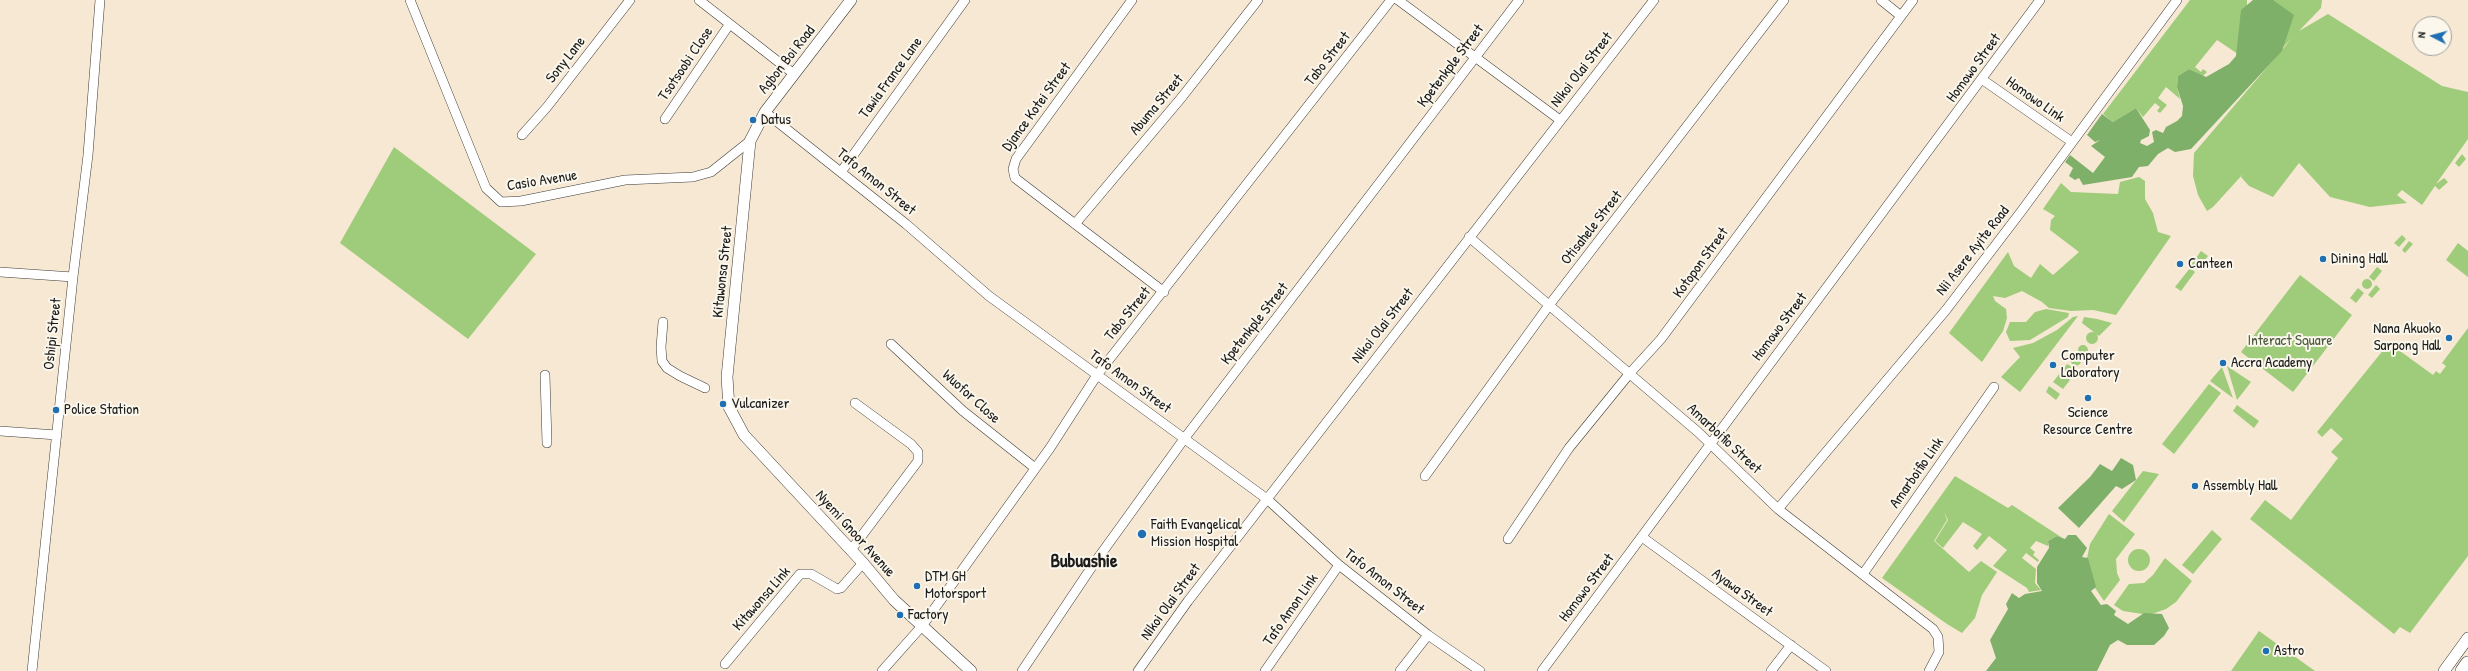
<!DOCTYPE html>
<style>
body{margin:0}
#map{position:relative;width:2468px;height:671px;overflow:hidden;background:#f6e8d3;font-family:"Patrick Hand",sans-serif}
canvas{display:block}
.north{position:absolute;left:2412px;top:16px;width:40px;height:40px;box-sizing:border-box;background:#fbf7ec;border:1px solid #a29f99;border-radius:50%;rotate:276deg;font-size:11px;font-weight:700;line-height:16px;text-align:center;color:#1c1c1c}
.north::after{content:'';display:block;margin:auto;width:14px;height:18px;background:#1f6fb2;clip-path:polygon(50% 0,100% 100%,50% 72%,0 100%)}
</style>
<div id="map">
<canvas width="2468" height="671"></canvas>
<div class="north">N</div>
</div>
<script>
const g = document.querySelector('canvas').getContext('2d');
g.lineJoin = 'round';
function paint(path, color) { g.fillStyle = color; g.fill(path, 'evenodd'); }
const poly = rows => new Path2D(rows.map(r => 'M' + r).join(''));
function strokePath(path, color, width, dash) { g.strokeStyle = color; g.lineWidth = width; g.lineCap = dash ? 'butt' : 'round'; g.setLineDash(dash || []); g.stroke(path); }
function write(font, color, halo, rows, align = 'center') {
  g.font = font + ' "Patrick Hand",sans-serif'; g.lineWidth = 4; g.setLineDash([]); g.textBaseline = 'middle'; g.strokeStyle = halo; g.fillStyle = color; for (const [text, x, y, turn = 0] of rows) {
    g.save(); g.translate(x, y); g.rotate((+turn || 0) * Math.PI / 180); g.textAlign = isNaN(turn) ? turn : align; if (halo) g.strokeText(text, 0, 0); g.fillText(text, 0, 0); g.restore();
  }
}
paint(poly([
 [2190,0,2247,0,2247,45,2241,56,2217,40,2195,67,2201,72,2203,69,2207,72,2203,76,2189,69,2178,76,2177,87,2180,99,2166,87,2158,98,2167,105,2160,113,2157,111,2160,107,2155,103,2143,117,2136,108,2113,122,2103,114],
 [2259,0,2322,0,2321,8,2299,31,2328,14,2442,86,2468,92,2468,139,2436,184,2444,178,2448,182,2439,190,2435,186,2422,205,2402,190,2397,195,2407,203,2370,207,2330,197,2299,163,2273,197,2249,186,2241,177,2243,174,2213,207,2207,211,2198,195,2193,176,2194,153,2292,38,2258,73],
 [394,147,536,254,468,339,340,243],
 [2462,154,2466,159,2459,167,2455,163],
 [2139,177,2145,181,2145,199,2153,213,2158,232,2171,236,2116,315,2093,310,2071,311,2049,308,2042,302,2022,291,2005,298,1993,296,1995,301,2006,309,2007,318,2003,331,1982,362,1949,333,2008,252,2014,266,2031,278,2040,264,2053,275,2079,252,2050,230,2051,220,2055,216,2043,209,2061,183,2071,192,2118,194,2120,182],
 [2402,235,2406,239,2399,247,2394,243],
 [2409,241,2413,244,2405,253,2402,250],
 [2458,243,2468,251,2468,277,2446,260],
 [2201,251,2208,256,2197,270,2191,265],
 [2377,267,2382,271,2374,281,2369,277],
 [2190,268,2195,272,2181,291,2175,287],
 [2300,275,2352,315,2293,392,2241,352],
 '2362 284a5 5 0 1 1 10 0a5 5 0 1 1-10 0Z',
 [2376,285,2380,289,2372,298,2368,295],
 [2358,288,2364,293,2356,303,2350,298],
 [2046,309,2069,313,2068,317,2030,340,2010,341,2006,332,2010,322,2026,322,2035,312],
 [2078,316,2020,392,2001,377,2020,357,2013,348,2033,343,2057,330,2073,317],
 [2084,317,2097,319,2112,323,2099,336,2082,323],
 [2468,328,2468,556,2410,633,2400,627,2394,634,2250,519,2265,500,2291,520,2338,458,2331,452,2343,439,2331,428,2322,437,2317,432,2389,343,2433,375,2436,371,2440,374,2446,366,2442,363],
 '2086 338a6 6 0 1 1 12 0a6 6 0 1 1-12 0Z',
 '2078 350a5 5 0 1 1 10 0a5 5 0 1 1-10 0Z',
 '2070.5 360a5.5 5.5 0 1 1 11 0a5.5 5.5 0 1 1-11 0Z',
 [2067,364,2077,370,2073,376,2063,370],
 [2227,366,2251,382,2237,400],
 [2222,367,2233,398,2210,381],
 [2060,373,2070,380,2063,389,2053,382],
 [2209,384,2221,393,2174,454,2162,444],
 [2049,386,2060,394,2056,400,2046,392],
 [2237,405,2259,421,2254,428,2233,411],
 [2143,471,2159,474,2124,522,2112,511],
 [1955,476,2008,508,2012,505,2064,539,2057,536,2048,541,2048,546,2036,541,2030,548,2035,552,2033,555,2039,560,2038,562,2026,553,2022,558,2036,569,2035,583,2041,590,2029,592,2027,588,1993,566,2007,550,1989,536,1977,550,1973,546,1982,534,1963,522,1943,548,1935,541,1948,520,1944,512,1947,520,1934,541,1969,572,1981,561,1997,572,1982,595,1975,618,1962,633,1947,624,1882,578],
 [2109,514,2135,534,2116,559,2117,573,2120,580,2104,601,2091,582,2086,563,2090,544],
 [2212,530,2222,539,2193,574,2182,565],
 '2128 560a11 11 0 1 1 22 0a11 11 0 1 1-22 0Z',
 [2165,558,2192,581,2176,602,2166,609,2149,615,2123,611,2114,605,2129,584,2144,583,2153,575],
 [2259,631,2315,671,2231,671]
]), '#9ecc7a');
paint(poly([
 [2253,0,2273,0,2294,15,2282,51,2191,149,2175,152,2168,148,2158,154,2148,166,2139,167,2132,177,2083,185,2079,178,2075,180,2069,176,2073,168,2065,162,2070,155,2093,173,2105,157,2091,146,2100,140,2095,142,2087,135,2102,114,2113,122,2136,108,2150,130,2149,136,2141,140,2140,143,2147,146,2154,142,2152,132,2156,130,2163,133,2166,127,2177,121,2182,116,2183,106,2177,87,2178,76,2189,69,2206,77,2229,64,2236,56,2241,10],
 [2121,458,2133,465,2136,480,2122,489,2116,486,2079,528,2058,508,2090,477,2100,464,2112,471],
 [2068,535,2076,535,2087,548,2082,557,2088,558,2096,587,2091,591,2101,605,2107,604,2116,611,2114,615,2128,624,2144,613,2162,614,2169,628,2164,636,2154,645,2127,645,2118,640,2110,645,2097,671,1986,671,1996,658,1990,640,2008,609,2006,604,2012,593,2019,598,2025,594,2042,591,2037,583,2037,567,2049,548,2048,541,2057,536,2065,539]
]), '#7eb06a');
const minor = poly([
 [410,0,486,188,501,202,521,201,625,180,693,177,711,172,750,141],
 [699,0,794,74],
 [1132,0,1016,159,1013,169,1015,178,1164,292],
 [1398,0,1560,120],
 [1881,0,1901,16],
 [1983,80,2072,142],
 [765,112,906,224,989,296,1267,499,1339,565,1428,635,1480,671],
 [665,119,729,25],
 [522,135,547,107,630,0],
 [841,172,965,0],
 [1075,224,1182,97,1258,0],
 [1469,237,1698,432,1778,509,1933,629,1938,637,1939,652,1929,671],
 [0,272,73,277],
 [663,322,661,347,662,361,667,368,680,376,705,388],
 [891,344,963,411,1035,468],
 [545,375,547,443],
 [0,431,57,435],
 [1425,476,1550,304,1784,0],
 [1778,509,1946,310,2020,213,2177,0],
 [1642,537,1826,671],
 [1508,539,1569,448,1630,373,1661,339,1913,0],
 [851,550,918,461,918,452,911,444,855,403],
 [1863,574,1994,387],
 [725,664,800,574,811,574,837,589,841,588,863,563],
 [32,671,73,277,88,155,100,0],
 [882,671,922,626,1050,448,1097,375,1391,0],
 [1022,671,1093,565,1184,439,1519,0],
 [1138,671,1188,601,1654,0],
 [1265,671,1339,565],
 [1400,671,1428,635],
 [1542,671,2040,0],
 [1771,671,1791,645]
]);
const tertiary = poly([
 [851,0,765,112,750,141,727,377,729,407,744,435,863,563,894,600,971,671],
 [2444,671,2468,638]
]);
const trunk = poly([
 [2463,671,2468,664]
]);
strokePath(minor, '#3d3b37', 10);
strokePath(tertiary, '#3d3b37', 12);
strokePath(trunk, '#3d3b37', 16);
strokePath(minor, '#fff', 9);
strokePath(tertiary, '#fff', 11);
strokePath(trunk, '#fff', 15);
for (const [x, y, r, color] of [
 [753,120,4,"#1f6fb2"],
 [2323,259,4,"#1f6fb2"],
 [2180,264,4,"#1f6fb2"],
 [2449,338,4,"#1f6fb2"],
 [2223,363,4,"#1f6fb2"],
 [2053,365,4,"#1f6fb2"],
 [2088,398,4,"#1f6fb2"],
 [723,404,4,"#1f6fb2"],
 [56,410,4,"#1f6fb2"],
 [2195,486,4,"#1f6fb2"],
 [1142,534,5,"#1f6fb2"],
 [917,586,4,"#1f6fb2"],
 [900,615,4,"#1f6fb2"],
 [2266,651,4,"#1f6fb2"]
]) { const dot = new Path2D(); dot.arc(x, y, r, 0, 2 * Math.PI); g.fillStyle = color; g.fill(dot); strokePath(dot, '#fbf7ec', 1.5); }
write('15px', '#1c1c1c', '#fbf7ec', [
 ["Tabo Street",1328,59,-52],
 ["Sony Lane",566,60,-52],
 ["Agbon Boi Road",787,60,-52],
 ["Tsotsoobi Close",686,64,-56],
 ["Kpetenkple Street",1451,66,-53],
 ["Homowo Street",1974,68,-54],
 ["Nikoi Olai Street",1582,70,-52],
 ["Tawia France Lane",891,78,-54],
 ["Homowo Link",2035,100,35],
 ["Abuma Street",1157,105,-50],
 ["Djance Kotei Street",1037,107,-54],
 ["Casio Avenue",542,181,-9],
 ["Tafo Amon Street",876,182,39],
 ["Otisahele Street",1592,228,-52],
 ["Nii Asere Ayite Road",1973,251,-52],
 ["Kotopon Street",1701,263,-54],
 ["Kitawonsa Street",723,272,-84],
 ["Tabo Street",1128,314,-51],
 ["Kpetenkple Street",1255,324,-52],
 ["Nikoi Olai Street",1383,326,-52],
 ["Homowo Street",1780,327,-53],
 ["Oshipi Street",53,334,-84],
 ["Tafo Amon Street",1130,382,36],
 ["Wuofor Close",971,397,42],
 ["Amarboifio Street",1724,439,43],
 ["Amarboifio Link",1917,473,-55],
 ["Nyemi Gnoor Avenue",855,534,48],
 ["Tafo Amon Street",1384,582,38],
 ["Homowo Street",1587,588,-53],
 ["Ayawa Street",1742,593,36],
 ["Kitawonsa Link",762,599,-49],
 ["Nikoi Olai Street",1171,602,-54],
 ["Tafo Amon Link",1291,610,-55]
]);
write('15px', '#1c1c1c', '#fbf7ec', [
 ["Datus",761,120],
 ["Dining Hall",2331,259],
 ["Canteen",2188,264],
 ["Nana Akuoko",2441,329,"right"],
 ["Sarpong Hall",2441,346,"right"],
 ["Computer",2061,356],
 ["Laboratory",2061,373],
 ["Accra Academy",2231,363],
 ["Vulcanizer",731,404],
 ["Police Station",64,410],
 ["Science",2088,413,"center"],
 ["Resource Centre",2088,430,"center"],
 ["Assembly Hall",2203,486],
 ["Faith Evangelical",1151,525],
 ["Mission Hospital",1151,542],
 ["DTM GH",925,577],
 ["Motorsport",925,594],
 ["Factory",908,615],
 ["Astro",2274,651]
], 'left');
write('15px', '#4a5a3d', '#fbf7ec', [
 ["Interact Square",2290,341]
]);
write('bold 19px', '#1c1c1c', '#fbf7ec', [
 ["Bubuashie",1084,562]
]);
</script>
